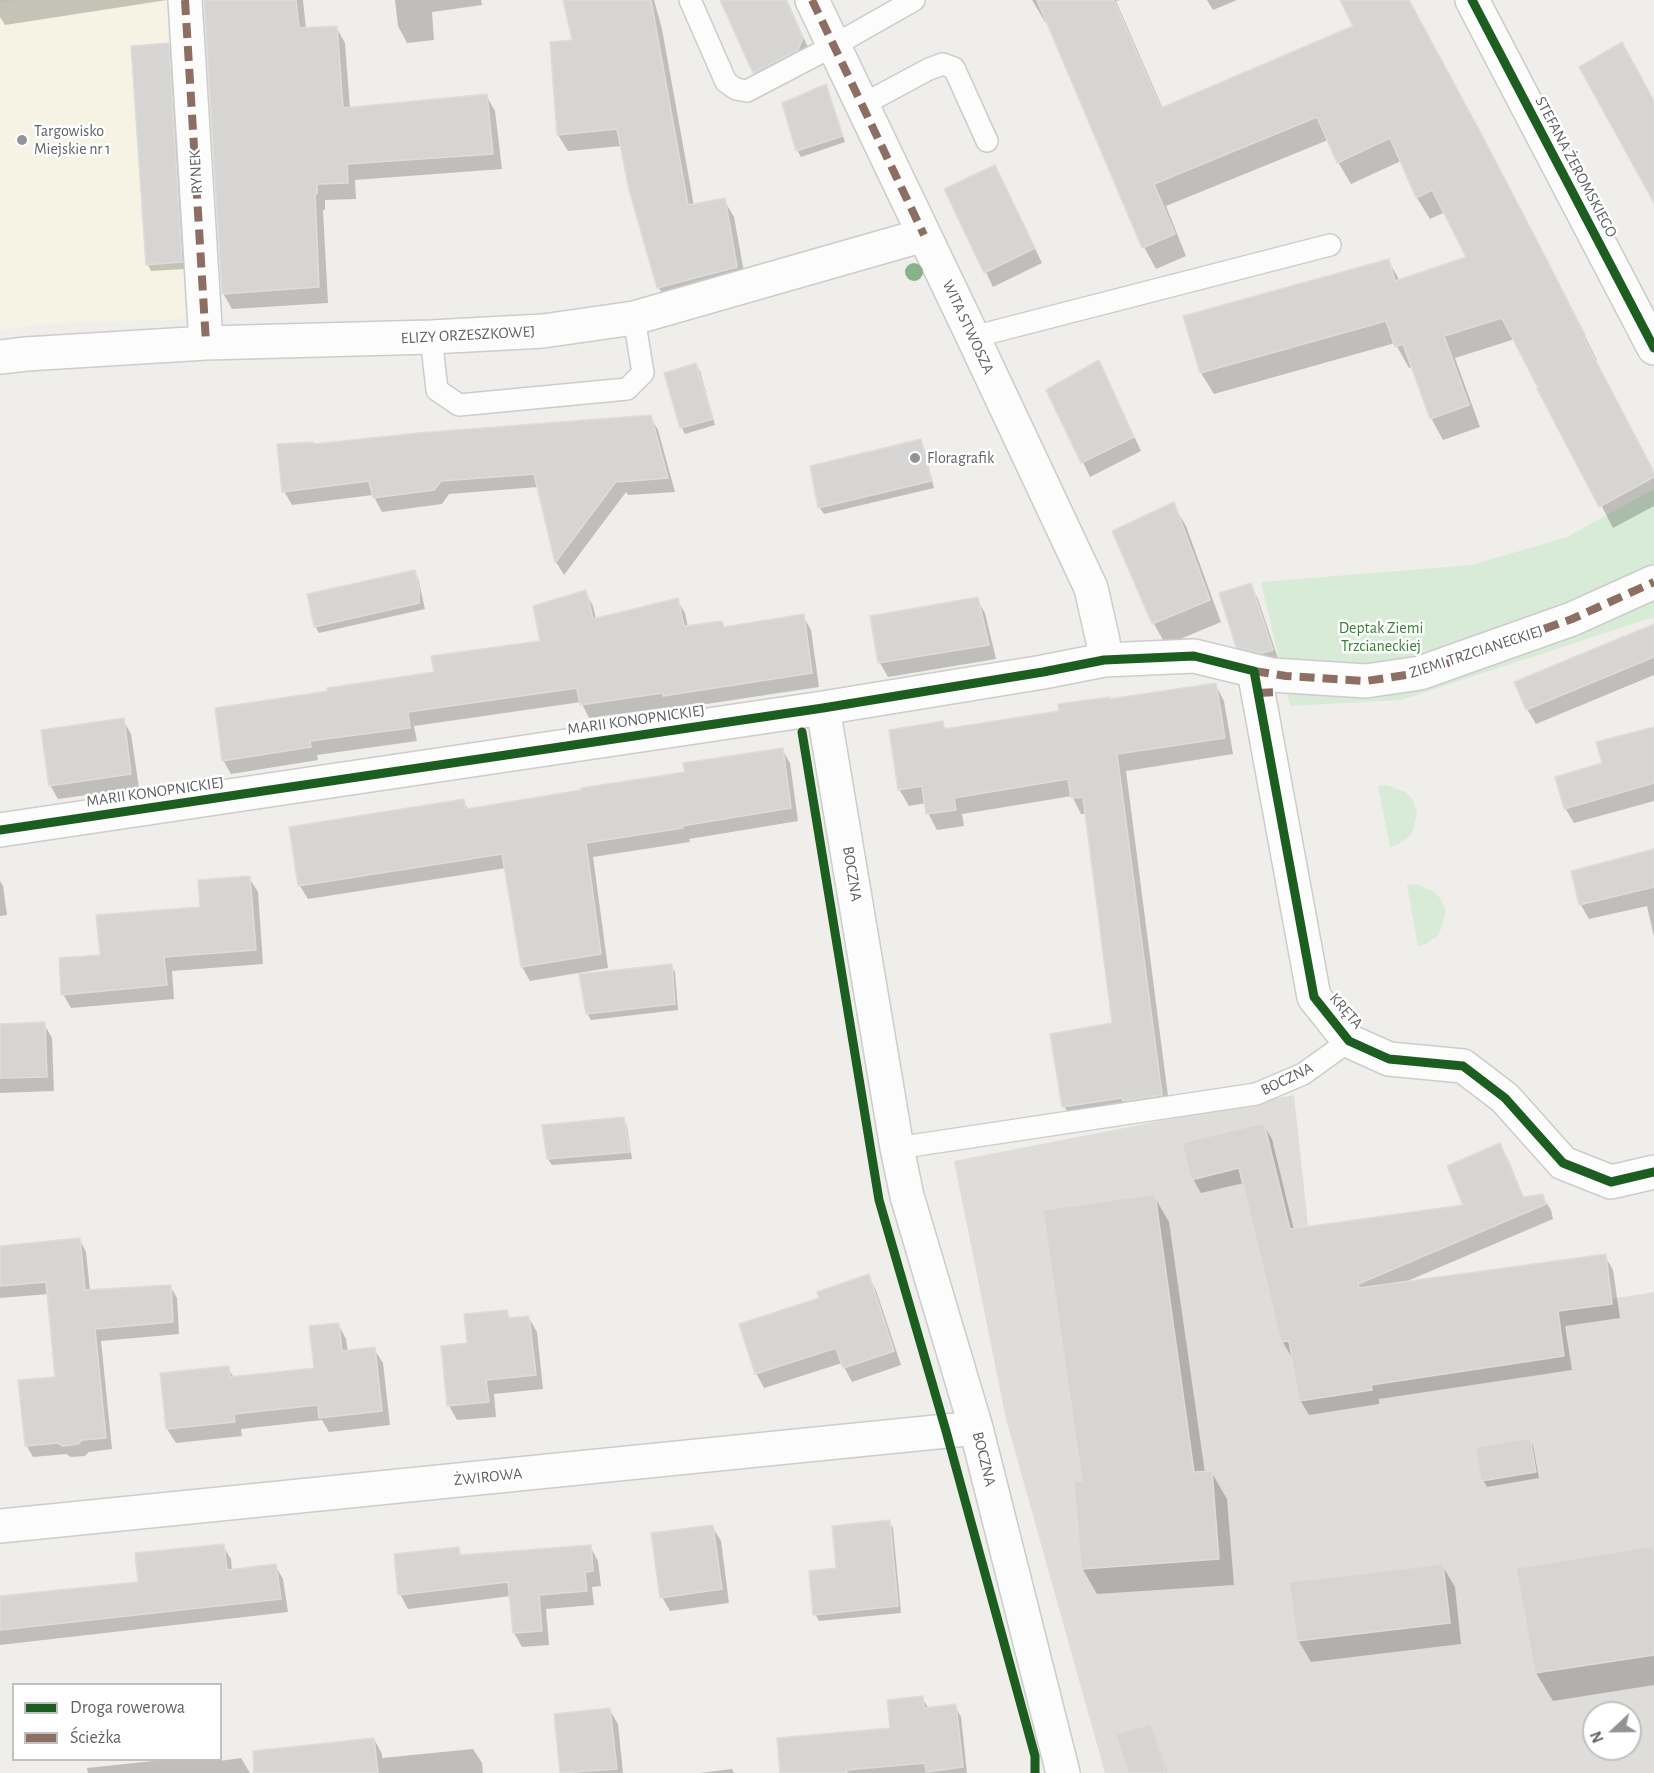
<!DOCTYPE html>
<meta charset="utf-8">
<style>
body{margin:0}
#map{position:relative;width:1654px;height:1773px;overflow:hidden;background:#efeeea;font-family:"Alegreya Sans",sans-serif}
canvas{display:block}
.legend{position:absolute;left:12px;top:1683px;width:210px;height:78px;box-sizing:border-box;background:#fff;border:2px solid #bfc1c3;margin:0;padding:8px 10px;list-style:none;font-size:18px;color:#5f6368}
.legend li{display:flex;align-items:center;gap:12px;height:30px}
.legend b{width:30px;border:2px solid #bfc1c3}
.north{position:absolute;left:1582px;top:1701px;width:60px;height:60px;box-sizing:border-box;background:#fff;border:2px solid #bfc1c3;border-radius:50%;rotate:248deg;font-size:16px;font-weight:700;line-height:24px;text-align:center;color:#5f6368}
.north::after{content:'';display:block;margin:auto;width:21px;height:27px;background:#919496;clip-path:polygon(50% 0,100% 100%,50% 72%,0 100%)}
</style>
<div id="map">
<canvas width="1654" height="1773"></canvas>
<ul class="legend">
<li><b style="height:8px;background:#1b5e20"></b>Droga rowerowa</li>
<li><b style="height:8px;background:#8d6e63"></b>Ścieżka</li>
</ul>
<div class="north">N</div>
</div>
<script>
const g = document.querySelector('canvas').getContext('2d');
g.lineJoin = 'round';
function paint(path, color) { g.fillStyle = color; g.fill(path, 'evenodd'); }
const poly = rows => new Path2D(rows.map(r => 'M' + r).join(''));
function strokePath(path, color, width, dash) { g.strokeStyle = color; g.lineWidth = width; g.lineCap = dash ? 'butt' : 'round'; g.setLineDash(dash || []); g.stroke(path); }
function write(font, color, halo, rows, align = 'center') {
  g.font = font + ' "Alegreya Sans",sans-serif'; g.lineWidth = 5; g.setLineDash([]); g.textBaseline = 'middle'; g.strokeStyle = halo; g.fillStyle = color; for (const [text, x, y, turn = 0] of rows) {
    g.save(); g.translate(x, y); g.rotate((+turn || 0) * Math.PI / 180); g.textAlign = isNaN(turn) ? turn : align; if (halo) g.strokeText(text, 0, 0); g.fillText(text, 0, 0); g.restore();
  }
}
paint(poly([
 [20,0,166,0,186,319,37,324,0,331,0,3]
]), '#f7f3e4');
paint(poly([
 [1294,1095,1321,1346,1654,1292,1654,1773,1105,1773,1006,1419,954,1161],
 [1594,1713,1630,1713,1630,1749,1594,1749]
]), '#dfddda');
paint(poly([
 [1654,489,1654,617,1401,700,1290,706,1261,582,1472,565,1567,537],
 [1387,785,1405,792,1412,798,1417,812,1413,830,1409,837,1397,845,1390,847,1378,786],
 [1416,884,1433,891,1440,898,1446,911,1441,929,1437,936,1426,944,1418,947,1407,885]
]), '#d8ebd6');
paint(poly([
 [0,0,167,0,5,25,0,17],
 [205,0,303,0,306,29,336,27,345,43,350,109,486,95,495,111,502,169,355,180,356,199,325,200,325,210,323,210,328,303,232,309,223,293],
 [395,0,481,0,482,5,432,12,434,40,407,43,398,26],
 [565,0,654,0,662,29,694,206,724,200,734,217,746,283,668,304,659,288,630,190,622,146,568,151,558,135,573,41],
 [721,0,787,0,814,61,810,71,766,93,754,72],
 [1032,0,1120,0,1116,1,1163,109,1355,26,1341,0,1409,0,1495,160,1597,360,1595,361,1654,473,1654,506,1613,528,1515,339,1455,358,1480,427,1443,440,1431,418,1413,367,1409,368,1395,343,1214,394,1201,373,1388,260,1400,281,1469,257,1445,212,1430,219,1417,198,1401,161,1351,184,1338,162,1328,140,1166,206,1186,256,1156,269,1144,247,1047,21,1045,22],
 [1207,0,1237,0,1213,10],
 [168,44,172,51,185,269,151,271,148,265],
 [826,86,829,93,845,142,801,157,797,150],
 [1002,181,1042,263,993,287,946,189],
 [1098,362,1106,376,1141,451,1090,477,1048,390],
 [696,365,700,371,715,425,685,434,682,428,666,374],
 [650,416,658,430,675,492,628,495,626,492,564,575,556,562,538,487,449,494,442,504,382,512,373,495,292,505,284,491,314,446],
 [921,441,924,448,934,488,824,514,820,508],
 [1173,504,1186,526,1221,622,1166,645,1154,624,1114,532],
 [414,572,418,578,425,609,319,633,315,626],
 [1250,584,1258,599,1280,664,1246,661,1237,646],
 [585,592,593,606,596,619,677,600,685,613,688,627,722,622,725,628,803,616,811,630,819,687,673,709,670,707,589,718,581,702,414,726,417,741,317,755,318,760,231,774,223,760,435,674,542,643],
 [977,599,985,613,996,659,888,677,880,663],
 [1654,625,1654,675,1536,724,1527,709],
 [1215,684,1224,701,1233,754,1126,771,1170,1111,1073,1122,1064,1106,1114,1024,1087,814,1081,814,1072,796,962,814,964,826,937,830,928,813,926,803,909,806,899,789,942,723,946,730,1061,712,1110,700],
 [123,720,131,734,139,788,58,799,50,785],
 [1654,728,1654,801,1574,823,1565,808,1604,765],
 [782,749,790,763,798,821,689,839,690,842,593,857,608,968,530,981,522,967,506,868,308,899,300,886,463,801,469,810,687,773],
 [1654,850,1654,937,1647,906,1589,919,1581,905],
 [249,878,258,892,263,964,172,971,174,999,71,1008,63,994,102,956,202,908],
 [0,881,3,886,7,915,0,916],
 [671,965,675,972,678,1010,591,1020,587,1013],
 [44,1024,52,1038,54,1091,0,1093,0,1025],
 [623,1119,627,1126,632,1159,552,1165,548,1159],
 [1263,1124,1272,1139,1294,1230,1465,1206,1499,1145,1508,1159,1524,1198,1542,1196,1551,1210,1553,1219,1405,1282,1605,1256,1613,1270,1620,1318,1565,1326,1572,1370,1379,1399,1379,1404,1309,1415,1300,1400,1293,1356,1291,1356,1282,1341,1244,1183,1201,1193,1193,1179],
 [1154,1196,1169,1222,1205,1473,1212,1473,1227,1499,1234,1585,1097,1594,1082,1568,1083,1482],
 [80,1240,86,1252,90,1291,170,1286,177,1298,179,1334,101,1341,112,1449,89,1452,85,1456,71,1457,66,1454,33,1457,26,1445,56,1378,49,1294,0,1298,0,1248],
 [868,1276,876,1290,901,1365,852,1382,842,1363,764,1388,756,1373,821,1299],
 [506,1312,511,1319,529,1318,537,1332,543,1389,494,1394,496,1417,457,1420,449,1406,443,1347,469,1345],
 [338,1324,346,1339,348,1352,374,1349,383,1363,390,1425,329,1432,322,1420,241,1429,242,1436,176,1443,167,1429,162,1375,228,1368,234,1378,315,1369],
 [1529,1439,1533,1446,1539,1478,1487,1487,1483,1480],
 [889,1522,893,1528,901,1613,819,1621,815,1614,838,1570],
 [712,1526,721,1541,729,1603,670,1611,662,1597],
 [223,1546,231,1559,232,1571,275,1565,283,1579,288,1612,0,1645,0,1597,140,1583],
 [590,1546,598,1561,601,1586,592,1587,594,1605,546,1609,549,1645,522,1647,514,1633,511,1596,408,1609,400,1594,458,1549,463,1557],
 [1654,1548,1654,1685,1553,1701,1536,1673],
 [1442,1565,1455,1587,1461,1644,1311,1662,1298,1640],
 [922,1698,929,1709,955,1706,961,1717,967,1773,781,1773,892,1729],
 [609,1709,618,1724,623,1773,562,1773,556,1715],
 [1150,1726,1155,1735,1167,1773,1130,1773],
 [374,1739,382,1754,382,1758,473,1749,482,1763,483,1773,307,1773],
 [241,1758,250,1773,88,1773,87,1768,163,1760,219,1760,220,1761],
 [732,1769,734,1773,700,1773]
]), '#0003');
const building = poly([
 [204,0,296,0,299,28,337,26,343,108,487,94,493,154,347,164,348,183,317,184,317,194,315,194,319,287,222,294,204,0],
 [563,0,651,0,688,205,725,198,737,267,657,288,629,190,617,129,557,135,550,42,572,40,563,0],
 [720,0,786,0,803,38,798,50,753,73,720,0],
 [1037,0,1114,0,1161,108,1353,26,1340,0,1409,0,1483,137,1546,258,1586,337,1584,338,1654,472,1654,477,1599,507,1537,389,1538,388,1502,318,1444,336,1469,405,1430,419,1403,344,1395,347,1386,321,1200,373,1183,316,1389,259,1395,281,1466,257,1432,190,1416,198,1390,138,1337,163,1317,117,1154,184,1175,234,1142,248,1037,0],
 [1622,42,1654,101,1654,203,1579,67,1622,42],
 [169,43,182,262,146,265,131,46,169,43],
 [826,84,843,136,796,151,782,103,826,84],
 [995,165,1035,248,984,273,944,189,995,165],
 [1099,360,1134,437,1081,463,1046,390,1099,360],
 [696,363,713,419,680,428,664,373,696,363],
 [651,415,668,478,618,482,618,479,555,563,534,474,441,481,434,490,373,498,369,481,282,492,277,444,313,442,314,444,418,433,651,415],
 [921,439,931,481,818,508,810,466,921,439],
 [1174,502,1210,600,1152,624,1112,531,1174,502],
 [415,570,419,589,419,603,314,627,307,594,415,570],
 [1251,583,1273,650,1262,653,1236,647,1219,593,1251,583],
 [586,590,593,619,678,598,684,626,722,621,724,627,804,614,812,673,663,696,663,693,580,705,577,688,408,712,410,728,310,741,311,747,222,761,215,708,328,691,327,688,434,672,431,656,540,641,533,606,586,590],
 [978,597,989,645,878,663,870,616,978,597],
 [1654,624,1654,657,1526,710,1514,682,1654,624],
 [1216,683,1225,738,1117,754,1162,1095,1123,1101,1122,1098,1062,1107,1050,1034,1112,1023,1083,797,1071,798,1068,779,954,798,956,810,926,814,922,786,898,790,889,730,943,721,944,729,1059,711,1058,704,1110,697,1110,699,1216,683],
 [124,718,131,774,49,786,41,730,124,718],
 [1654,727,1654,783,1564,809,1555,777,1602,763,1596,742,1654,727],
 [783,748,791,808,682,826,683,828,586,843,601,954,521,967,502,854,298,886,289,827,464,799,466,809,581,790,581,788,685,772,683,763,783,748],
 [1654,849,1654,887,1579,905,1571,871,1654,849],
 [250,876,256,950,164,957,167,985,61,995,59,958,100,955,96,915,200,907,198,880,250,876],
 [672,964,675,1004,586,1014,579,974,672,964],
 [45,1022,47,1077,0,1078,0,1024,45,1022],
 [624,1117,630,1152,547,1159,542,1125,624,1117],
 [1264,1123,1290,1229,1463,1205,1447,1166,1500,1143,1523,1197,1543,1194,1546,1204,1358,1284,1359,1288,1606,1254,1612,1304,1558,1311,1564,1356,1371,1385,1372,1390,1299,1401,1289,1341,1281,1342,1239,1168,1191,1180,1182,1143,1264,1123],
 [1155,1194,1194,1472,1212,1471,1219,1559,1081,1569,1074,1481,1082,1481,1043,1210,1155,1194],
 [80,1238,85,1290,171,1285,173,1322,95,1329,106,1438,82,1440,78,1444,63,1446,58,1443,25,1446,18,1380,55,1377,46,1282,0,1286,0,1246,80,1238],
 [869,1274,894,1351,843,1368,836,1348,755,1374,739,1324,819,1298,817,1292,869,1274],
 [507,1310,509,1318,529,1316,536,1375,486,1380,489,1402,447,1406,441,1346,467,1343,464,1314,507,1310],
 [339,1323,342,1351,375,1347,382,1411,319,1418,318,1405,234,1414,235,1422,166,1429,160,1373,229,1366,230,1377,314,1368,309,1326,339,1323],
 [1530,1438,1536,1472,1481,1481,1475,1447,1530,1438],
 [890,1520,898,1606,813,1615,809,1571,836,1568,832,1526,890,1520],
 [713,1525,722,1589,660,1598,651,1533,713,1525],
 [224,1544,227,1570,276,1564,281,1599,0,1630,0,1596,138,1582,135,1553,224,1544],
 [591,1545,593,1571,585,1572,587,1591,539,1595,542,1631,513,1633,508,1582,398,1595,394,1554,459,1547,460,1555,591,1545],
 [1654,1546,1654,1655,1535,1673,1516,1568,1654,1546],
 [1443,1564,1450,1623,1297,1641,1289,1582,1443,1564],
 [923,1696,924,1708,956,1704,963,1767,926,1772,925,1763,846,1770,847,1773,780,1773,777,1738,890,1728,887,1700,923,1696],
 [610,1708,617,1769,560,1773,554,1714,610,1708],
 [1151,1724,1166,1773,1128,1773,1116,1734,1151,1724],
 [374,1738,378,1773,254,1773,253,1751,374,1738]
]);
paint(building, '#d6d5d3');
strokePath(building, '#deddd9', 1.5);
const lane = poly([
 [690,0,726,82,736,89,747,91,833,46,914,0],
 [862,105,929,69,943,64,954,68,987,141],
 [431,337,437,390,459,405,627,389,643,373,634,318],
 [973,337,1330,245],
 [897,1148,1256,1094,1303,1074,1349,1041]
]);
const street = poly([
 [185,0,206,343],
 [812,0,973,337,1091,588,1103,641,1104,660],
 [0,357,26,354,206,343,431,337,543,331,634,318,924,235],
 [1254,671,1314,997,1349,1041,1389,1059,1463,1066,1505,1098,1563,1163,1611,1182,1654,1172],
 [823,708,897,1148,907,1196,976,1428,1063,1773],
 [0,830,823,708,1043,672,1104,660,1194,656,1272,675,1366,681,1420,673,1572,619,1654,582],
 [0,1526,976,1428]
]);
const secondary = poly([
 [1472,0,1654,348]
]);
strokePath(lane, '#cbcccc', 24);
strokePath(street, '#cbcccc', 36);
strokePath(secondary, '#cacacb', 36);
strokePath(lane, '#fdfcfc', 21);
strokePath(street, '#fdfcfc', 33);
strokePath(secondary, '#fdfcfc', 33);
strokePath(poly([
 [185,0,206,343],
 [812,0,924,235],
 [1254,671,1286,676,1366,681,1420,673,1572,619,1654,582],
 [1258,693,1280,692]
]), '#8d6e63', 8, [15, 8]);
strokePath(poly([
 [1472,0,1654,348],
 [802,732,879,1200,946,1431,1035,1756,1035,1773],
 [0,830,823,708,1043,672,1104,660,1194,656,1254,671,1314,997,1349,1041,1389,1059,1463,1066,1505,1098,1563,1163,1611,1182,1654,1172]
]), '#1b5e20', 9);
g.fillStyle = '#88b388';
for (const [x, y] of [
 [914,272]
]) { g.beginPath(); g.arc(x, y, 9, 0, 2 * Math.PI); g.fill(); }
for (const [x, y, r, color] of [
 [22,140,6,"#919496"],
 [915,458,6,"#919496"]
]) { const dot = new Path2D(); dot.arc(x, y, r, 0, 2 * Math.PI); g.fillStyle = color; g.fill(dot); strokePath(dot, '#fff', 2); }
write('16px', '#5f6368', '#fff', [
 ["Targowisko",34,131],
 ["Miejskie nr 1",34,149],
 ["Floragrafik",927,458]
], 'left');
write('16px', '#5f6368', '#fff', [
 ["STEFANA ŻEROMSKIEGO",1576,167,62],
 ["RYNEK",196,172,-93],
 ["WITA STWOSZA",968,327,65],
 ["ELIZY ORZESZKOWEJ",468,335,-3],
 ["ZIEMI TRZCIANECKIEJ",1476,652,-18],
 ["MARII KONOPNICKIEJ",636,720,-8],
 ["MARII KONOPNICKIEJ",155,792,-8],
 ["BOCZNA",852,874,81],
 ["KRĘTA",1346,1011,49],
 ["BOCZNA",1287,1079,-26],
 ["BOCZNA",984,1459,76],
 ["ŻWIROWA",488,1477,-6]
]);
write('16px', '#348238', '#fff', [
 ["Deptak Ziemi",1381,628],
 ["Trzcianeckiej",1381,646]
]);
</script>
